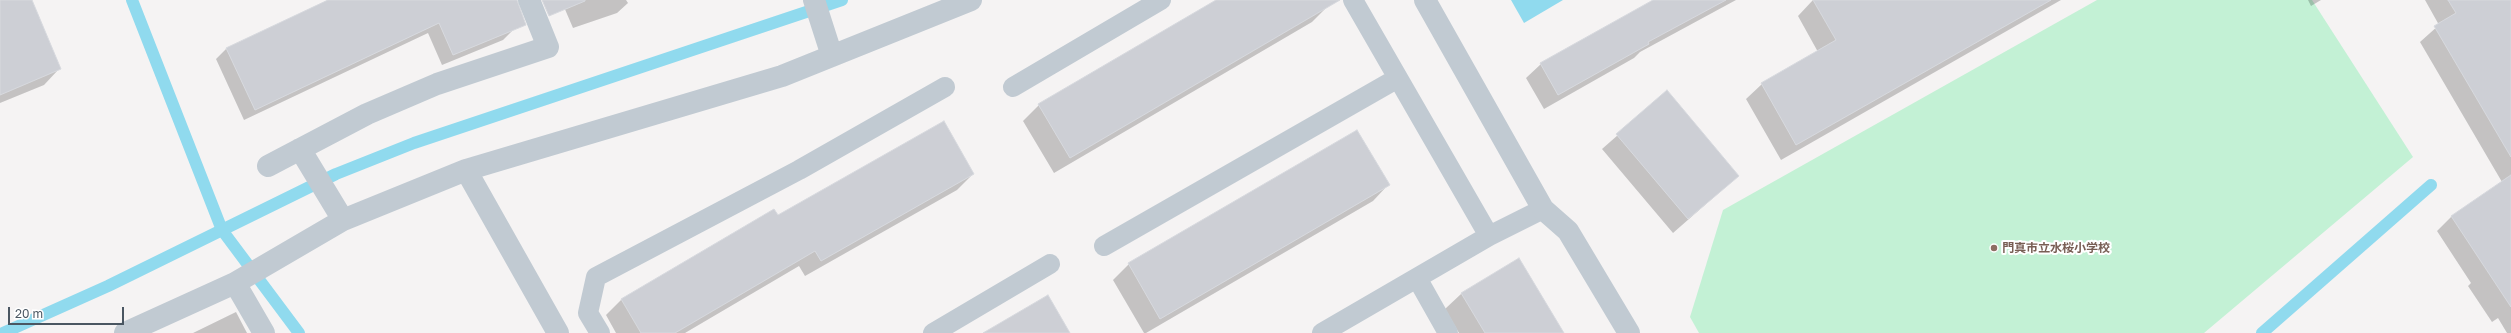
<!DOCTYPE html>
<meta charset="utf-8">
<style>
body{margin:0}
#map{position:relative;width:2511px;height:333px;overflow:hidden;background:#f5f3f3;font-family:"Golos Text",sans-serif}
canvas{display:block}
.scale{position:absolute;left:8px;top:307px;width:116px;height:18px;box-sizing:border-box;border:2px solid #4a5661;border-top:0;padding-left:5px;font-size:12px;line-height:14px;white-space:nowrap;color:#4a5661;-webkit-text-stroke:3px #fff;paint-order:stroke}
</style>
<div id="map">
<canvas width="2511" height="333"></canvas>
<div class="scale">20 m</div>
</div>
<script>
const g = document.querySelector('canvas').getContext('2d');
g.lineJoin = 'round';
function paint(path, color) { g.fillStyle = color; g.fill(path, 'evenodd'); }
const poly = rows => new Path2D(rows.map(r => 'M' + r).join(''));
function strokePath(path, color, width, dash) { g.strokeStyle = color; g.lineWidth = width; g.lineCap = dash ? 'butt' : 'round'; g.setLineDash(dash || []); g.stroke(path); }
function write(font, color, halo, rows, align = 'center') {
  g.font = font + ' "Golos Text","Noto Sans JP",sans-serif'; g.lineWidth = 4; g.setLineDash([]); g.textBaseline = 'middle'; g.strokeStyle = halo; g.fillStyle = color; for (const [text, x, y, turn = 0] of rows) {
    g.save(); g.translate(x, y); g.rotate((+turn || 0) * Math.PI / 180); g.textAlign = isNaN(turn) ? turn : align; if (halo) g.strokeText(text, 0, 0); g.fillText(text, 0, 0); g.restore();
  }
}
paint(poly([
 [2097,0,2312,0,2413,157,2204,333,1699,333,1690,317,1723,210]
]), '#c3f1d5');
paint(poly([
 [1511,0,1563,0,1524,23]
]), '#90daee');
paint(poly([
 [0,0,30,0,59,69,44,85,0,103],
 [328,0,501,0,514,29,503,40,442,65,428,33,244,120,216,59,226,49],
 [561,0,626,0,628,3,617,13,573,28],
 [1218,0,1324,0,1328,6,1312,22,1054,173,1023,121,1039,105],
 [1655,0,1736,0,1640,52,1634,58,1544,109,1526,78,1541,64],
 [1813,0,2061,0,1781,160,1746,99,1762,84,1818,52,1798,16],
 [2308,0,2321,0,2311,6],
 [2425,0,2511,0,2511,333,2507,333,2498,318,2492,322,2468,286,2471,283,2437,231,2451,217,2502,182,2420,42,2439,25],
 [1667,92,1738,176,1673,233,1602,149],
 [973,174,957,190,805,276,799,266,685,333,616,333,606,315,622,299,777,217],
 [1388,185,1373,201,1146,333,1144,333,1113,280,1129,264],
 [1518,259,1562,333,1459,333,1445,309,1461,294],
 [236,312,247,333,193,333]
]), '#0003');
strokePath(poly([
 [132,0,222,230,299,333],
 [3,333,108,286,336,174,414,143,842,0],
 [2262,333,2431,185]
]), '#90daee', 12);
const building = poly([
 [0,0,32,0,61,69,0,95,0,0],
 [328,0,517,0,526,25,453,55,439,23,255,110,226,48,328,0],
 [542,0,585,0,585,1,549,16,542,0],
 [1216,0,1340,0,1070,158,1038,104,1216,0],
 [1653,0,1726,0,1648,42,1649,44,1558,95,1540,63,1653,0],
 [1813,0,2051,0,1796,145,1761,83,1836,40,1813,0],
 [2448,0,2511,0,2511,157,2434,26,2456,13,2448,0],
 [1667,90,1739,176,1688,219,1616,134,1667,90],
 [944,121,974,174,821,261,815,251,675,333,641,333,621,299,774,209,778,215,944,121],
 [1357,130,1390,185,1160,319,1128,263,1357,130],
 [2511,175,2511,307,2451,216,2511,175],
 [1519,258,1564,333,1485,333,1461,293,1519,258],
 [1048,295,1070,333,983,333,1048,295]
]);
paint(building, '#cdcfd5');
strokePath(building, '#d7d9de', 1);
strokePath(poly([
 [1353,0,1489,236],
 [1013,87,1161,0],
 [1104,246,1398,78],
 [1417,278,1448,333],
 [600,333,588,313,596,277,799,170,945,87],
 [933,333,1050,264],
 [1322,333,1489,236,1543,209]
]), '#c1cad2', 20);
strokePath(poly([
 [814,0,832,56],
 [1425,0,1543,209,1568,231,1629,333],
 [300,149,343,220],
 [268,166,367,114,437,84,548,47,529,0],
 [466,170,558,333],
 [235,283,264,333],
 [125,333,235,283,343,220,466,170,782,76,971,0]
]), '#c1cad2', 22);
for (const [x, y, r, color] of [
 [1994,248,4,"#8d6e63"]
]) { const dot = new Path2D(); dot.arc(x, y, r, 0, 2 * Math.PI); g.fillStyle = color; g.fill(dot); strokePath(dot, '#fff', 1.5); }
write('bold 12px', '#785e54', '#fff', [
 ["門真市立水桜小学校",2002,248]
], 'left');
</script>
